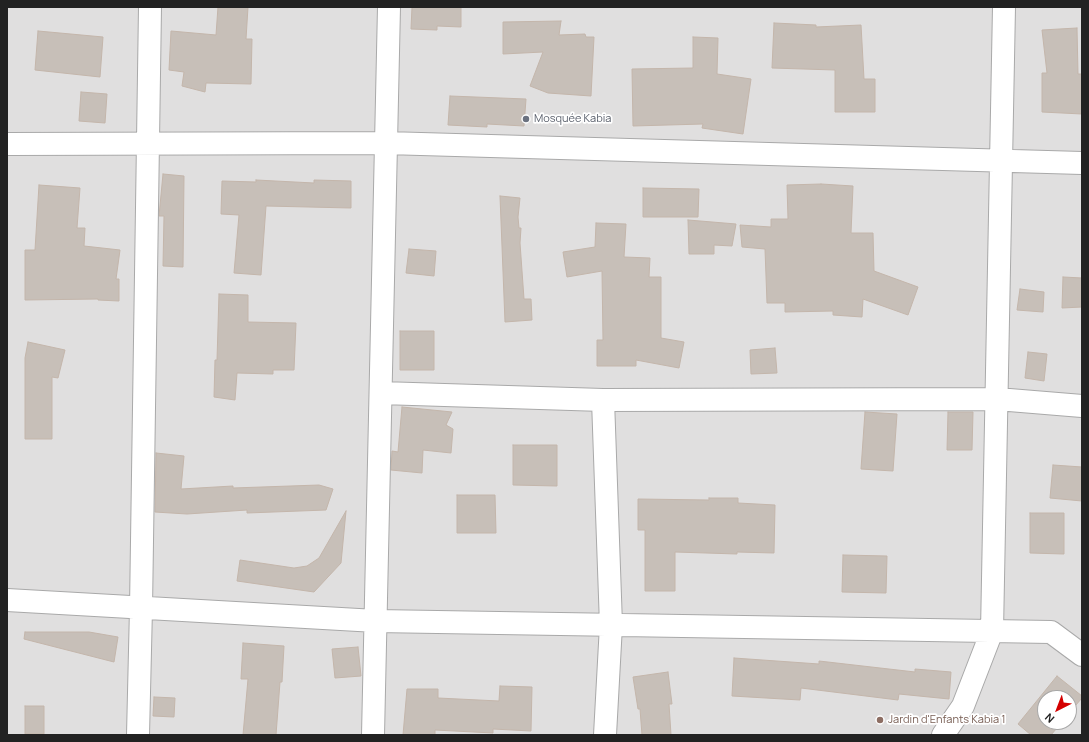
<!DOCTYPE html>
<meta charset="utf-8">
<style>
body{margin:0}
#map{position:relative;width:1089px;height:742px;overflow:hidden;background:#f2efe9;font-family:Manrope,sans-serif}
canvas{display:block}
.frame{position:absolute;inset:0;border:8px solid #222;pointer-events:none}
.north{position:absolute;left:1037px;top:690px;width:40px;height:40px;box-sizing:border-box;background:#fff;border:1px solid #a7a7a7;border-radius:50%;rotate:222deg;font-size:11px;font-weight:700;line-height:16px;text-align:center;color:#222}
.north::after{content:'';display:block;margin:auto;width:14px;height:18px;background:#d40000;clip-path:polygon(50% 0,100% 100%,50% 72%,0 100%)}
</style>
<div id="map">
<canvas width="1089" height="742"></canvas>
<div class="frame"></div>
<div class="north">N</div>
</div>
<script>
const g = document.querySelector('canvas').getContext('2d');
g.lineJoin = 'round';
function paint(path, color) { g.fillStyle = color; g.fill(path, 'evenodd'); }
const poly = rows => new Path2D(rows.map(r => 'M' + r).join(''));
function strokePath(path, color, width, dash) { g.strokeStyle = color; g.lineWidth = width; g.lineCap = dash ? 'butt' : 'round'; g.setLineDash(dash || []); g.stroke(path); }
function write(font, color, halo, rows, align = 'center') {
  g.font = font + ' Manrope,sans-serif'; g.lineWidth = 3.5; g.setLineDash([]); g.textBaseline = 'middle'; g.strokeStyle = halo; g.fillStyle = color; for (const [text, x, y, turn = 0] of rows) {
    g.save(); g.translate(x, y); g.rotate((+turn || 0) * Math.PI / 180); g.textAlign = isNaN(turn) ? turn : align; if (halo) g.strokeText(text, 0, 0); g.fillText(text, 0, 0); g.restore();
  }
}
paint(poly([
 [7,7,1082,7,1082,735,7,735],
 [1045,698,1069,698,1069,722,1045,722]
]), '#e0dfdf');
const building = poly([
 [218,7,248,7,246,39,252,39,251,84,206,83,205,92,182,86,184,72,169,70,171,31,216,35,218,7],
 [412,7,461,7,461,27,437,26,437,30,411,29,412,7],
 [561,21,559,35,585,34,586,37,594,37,591,96,548,93,530,86,543,52,503,54,503,22,561,21],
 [774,23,816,25,816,27,861,25,864,79,875,79,875,112,835,112,835,70,772,68,774,23],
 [1077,28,1078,74,1082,74,1082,114,1042,112,1042,73,1047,73,1042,30,1077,28],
 [38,31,103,37,100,77,35,70,38,31],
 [693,37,718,38,717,74,751,79,743,134,702,128,703,124,633,126,632,69,693,68,693,37],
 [81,92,107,94,105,123,79,121,81,92],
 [450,96,526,99,524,126,487,124,487,127,448,125,450,96],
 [163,174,184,176,183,267,163,266,164,216,159,216,163,174],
 [256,180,314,183,314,180,351,181,351,208,266,206,261,275,234,273,239,215,221,214,222,181,256,182,256,180],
 [821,184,853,186,851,233,873,233,874,271,918,287,908,315,863,299,862,317,833,315,833,311,785,312,785,303,767,303,765,249,742,247,740,225,771,227,771,219,788,219,787,185,821,184],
 [39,185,80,188,77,228,85,228,84,246,120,250,116,279,119,279,119,301,98,300,98,299,25,300,25,250,35,250,39,185],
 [643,188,699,189,698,217,643,217,643,188],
 [500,196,520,198,518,217,519,228,521,228,520,243,524,299,531,299,532,320,505,322,500,196],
 [688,220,736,224,732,246,714,245,714,254,689,254,688,220],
 [596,223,626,224,624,257,650,258,649,277,661,277,661,338,684,342,679,368,636,360,636,366,597,366,597,340,603,340,602,271,567,277,563,252,595,247,596,223],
 [409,249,436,251,434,276,406,273,409,249],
 [1063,277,1082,278,1082,307,1062,308,1063,277],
 [1020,289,1044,292,1043,312,1017,310,1020,289],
 [219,294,248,295,248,322,296,323,294,370,273,370,273,374,237,373,235,400,214,397,215,360,217,360,219,294],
 [400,331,434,331,434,370,400,370,400,331],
 [28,342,65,350,58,378,52,377,52,439,25,439,25,358,28,342],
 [775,348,777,373,751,374,750,350,775,348],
 [1028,352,1047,354,1044,381,1025,378,1028,352],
 [402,407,452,412,446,425,453,429,451,453,423,450,422,473,391,470,392,451,398,452,402,407],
 [865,412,897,414,893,471,861,469,865,412],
 [948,412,973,412,972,450,947,450,948,412],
 [513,445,557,445,557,486,513,485,513,445],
 [156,453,184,456,181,489,233,486,233,488,319,485,333,489,326,510,247,513,247,510,187,514,155,512,156,453],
 [1053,465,1082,467,1082,501,1050,498,1053,465],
 [457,495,495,495,496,533,457,533,457,495],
 [709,498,738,498,738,503,775,505,774,553,737,552,737,554,675,552,675,591,645,591,645,530,638,530,638,499,709,500,709,498],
 [346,511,341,563,314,592,237,581,240,560,294,568,307,566,319,558,346,511],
 [1030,513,1064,513,1064,554,1030,553,1030,513],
 [843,555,887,556,886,593,842,592,843,555],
 [25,632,89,632,118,637,114,662,24,639,25,632],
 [243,643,284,646,282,682,280,682,276,735,243,735,248,679,241,679,243,643],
 [358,647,361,676,335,678,332,649,358,647],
 [734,658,819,664,819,661,915,672,915,669,951,672,949,699,899,694,898,700,801,688,800,700,732,696,734,658],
 [668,672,672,704,669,704,671,735,642,735,640,709,638,709,633,677,668,672],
 [1057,676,1082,696,1082,698,1069,713,1069,698,1045,698,1045,722,1062,722,1051,735,1031,735,1018,724,1057,676],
 [500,686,532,687,531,731,493,729,493,733,435,730,435,735,403,735,407,689,438,689,438,698,499,701,500,686],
 [154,697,175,698,174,717,153,716,154,697],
 [25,706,44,706,44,734,25,734,25,706]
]);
paint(building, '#c7bfb8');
strokePath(building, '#c4b6ab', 1);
const minor = poly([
 [7,144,386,143,1082,163],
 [381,393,603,400,997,399,1082,406],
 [603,400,611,625,605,735],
 [7,600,376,621,1051,632,1082,655],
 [138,735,141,608,150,7],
 [373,735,389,7],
 [943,735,963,706,992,631,1004,7]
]);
strokePath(minor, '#a9a9a9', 24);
strokePath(minor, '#fff', 22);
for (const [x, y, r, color] of [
 [526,119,4,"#6b7280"],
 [880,720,4,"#8d6e63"]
]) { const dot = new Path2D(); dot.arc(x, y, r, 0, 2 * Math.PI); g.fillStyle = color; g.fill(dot); strokePath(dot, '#fff', 1.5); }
write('11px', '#5b616d', '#fff', [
 ["Mosquée Kabia",534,119]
], 'left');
write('11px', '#785e54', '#fff', [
 ["Jardin d'Enfants Kabia 1",888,720]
], 'left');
</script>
